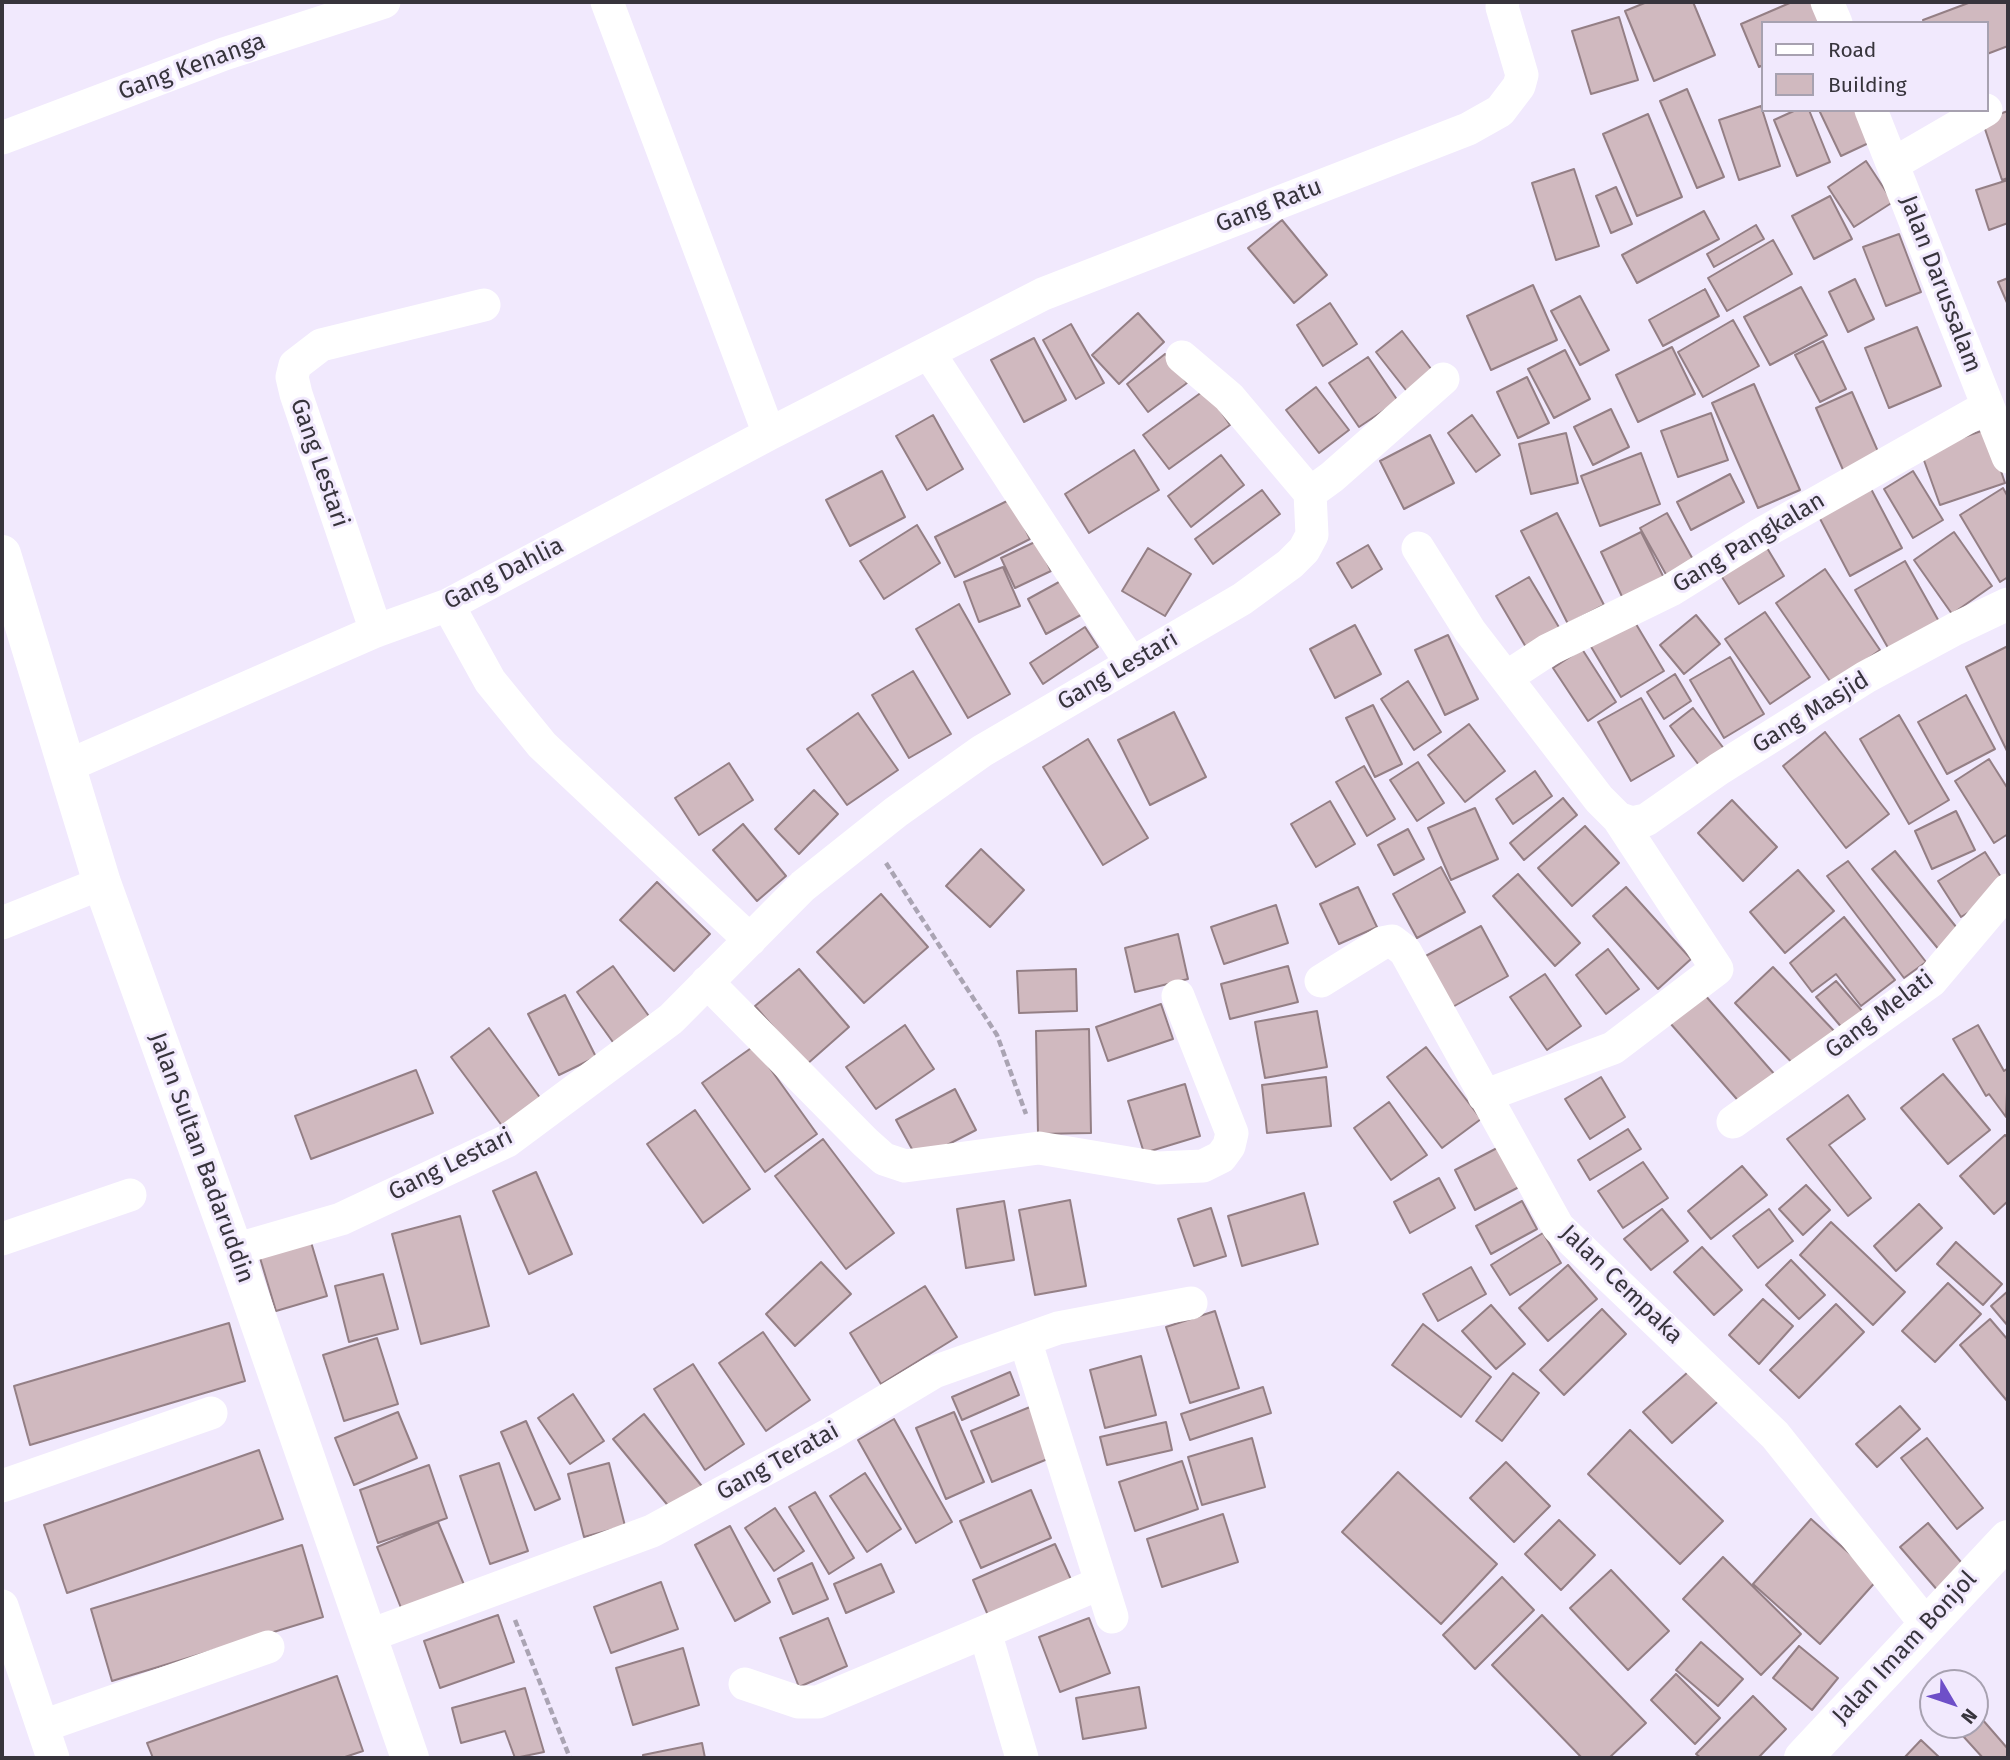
<!DOCTYPE html>
<style>
body{margin:0}
#map{position:relative;width:2010px;height:1760px;overflow:hidden;background:#f1e9fd;font-family:"Fira Sans",sans-serif}
canvas{display:block}
.frame{position:absolute;inset:0;border:4px solid #37343c;pointer-events:none}
.legend{position:absolute;left:1761px;top:21px;width:228px;height:91px;box-sizing:border-box;background:#f1e9fd;border:2px solid #a7a1b0;margin:0;padding:9px 12px;list-style:none;font-size:21px;color:#37343c}
.legend li{display:flex;align-items:center;gap:14px;height:35px}
.legend b{width:35px;border:2px solid #a7a1b0}
.north{position:absolute;left:1919px;top:1669px;width:70px;height:70px;box-sizing:border-box;background:#f1e9fd;border:2px solid #a7a1b0;border-radius:50%;rotate:129deg;font-size:19px;font-weight:700;line-height:28px;text-align:center;color:#37343c}
.north::after{content:'';display:block;margin:auto;width:24px;height:32px;background:#6e4fc8;clip-path:polygon(50% 0,100% 100%,50% 72%,0 100%)}
</style>
<div id="map">
<canvas width="2010" height="1760"></canvas>
<div class="frame"></div>
<ul class="legend">
<li><b style="height:9px;background:#fff"></b>Road</li>
<li><b style="height:19px;background:#d0b9bf"></b>Building</li>
</ul>
<div class="north">N</div>
</div>
<script>
const g = document.querySelector('canvas').getContext('2d');
g.lineJoin = 'round';
function paint(path, color) { g.fillStyle = color; g.fill(path, 'evenodd'); }
const poly = rows => new Path2D(rows.map(r => 'M' + r).join(''));
function strokePath(path, color, width, dash) { g.strokeStyle = color; g.lineWidth = width; g.lineCap = dash ? 'butt' : 'round'; g.setLineDash(dash || []); g.stroke(path); }
function write(font, color, halo, rows, align = 'center') {
  g.font = font + ' "Fira Sans",sans-serif'; g.lineWidth = 6; g.setLineDash([]); g.textBaseline = 'middle'; g.strokeStyle = halo; g.fillStyle = color; for (const [text, x, y, turn = 0] of rows) {
    g.save(); g.translate(x, y); g.rotate((+turn || 0) * Math.PI / 180); g.textAlign = isNaN(turn) ? turn : align; if (halo) g.strokeText(text, 0, 0); g.fillText(text, 0, 0); g.restore();
  }
}
const building = poly([
 [1647,2,1693,2,1715,55,1654,81,1625,11,1647,2],
 [1792,2,1812,2,1821,23,1763,23,1763,65,1759,67,1741,24,1792,2],
 [1971,2,2007,2,2008,46,1987,54,1987,23,1924,23,1923,20,1971,2],
 [1619,17,1638,80,1591,94,1572,31,1619,17],
 [1687,89,1724,177,1697,188,1660,101,1687,89],
 [1761,106,1780,166,1739,180,1719,120,1761,106],
 [1796,110,1809,110,1830,162,1797,176,1774,120,1796,110],
 [1819,110,1859,110,1873,141,1841,156,1819,110],
 [2008,111,2008,178,2002,180,1982,120,2008,111],
 [1648,114,1682,197,1637,216,1603,134,1648,114],
 [1866,161,1893,202,1854,227,1828,187,1866,161],
 [1574,169,1599,246,1556,260,1532,183,1574,169],
 [2008,180,2008,223,1989,230,1976,190,2008,180],
 [1616,187,1632,224,1611,233,1596,196,1616,187],
 [1830,196,1852,239,1814,259,1792,216,1830,196],
 [1704,211,1719,239,1637,283,1622,255,1704,211],
 [1282,220,1327,275,1294,303,1248,248,1282,220],
 [1756,225,1764,239,1714,267,1707,254,1756,225],
 [1899,234,1921,292,1886,306,1863,247,1899,234],
 [1773,240,1792,274,1727,311,1708,278,1773,240],
 [2008,278,2008,305,1998,282,2008,278],
 [1855,279,1874,319,1848,332,1829,292,1855,279],
 [1533,285,1557,340,1491,370,1467,316,1533,285],
 [1801,287,1827,335,1770,365,1744,317,1801,287],
 [1705,289,1719,316,1663,346,1649,320,1705,289],
 [1580,296,1609,350,1580,365,1551,311,1580,296],
 [1330,303,1357,344,1323,366,1297,325,1330,303],
 [1138,313,1164,342,1119,384,1092,355,1138,313],
 [1733,320,1759,366,1703,397,1678,352,1733,320],
 [1071,324,1104,383,1076,399,1043,340,1071,324],
 [1917,327,1941,386,1889,408,1865,348,1917,327],
 [1402,331,1435,374,1409,394,1376,352,1402,331],
 [1034,338,1066,400,1024,422,991,360,1034,338],
 [1823,341,1846,389,1820,402,1795,355,1823,341],
 [1672,347,1695,394,1638,422,1616,375,1672,347],
 [1565,350,1590,399,1554,418,1528,369,1565,350],
 [1165,354,1187,383,1148,412,1127,384,1165,354],
 [1368,357,1398,401,1359,427,1329,383,1368,357],
 [1527,377,1549,423,1518,438,1497,392,1527,377],
 [1754,384,1800,490,1758,508,1712,403,1754,384],
 [1316,387,1349,430,1319,453,1286,410,1316,387],
 [1206,389,1230,425,1169,469,1143,435,1206,389],
 [1852,392,1883,463,1847,479,1816,408,1852,392],
 [1611,409,1629,447,1593,465,1574,427,1611,409],
 [1711,413,1728,460,1678,477,1661,431,1711,413],
 [933,415,963,469,927,490,896,436,933,415],
 [1472,415,1500,455,1476,472,1448,433,1472,415],
 [1987,429,2005,483,1940,505,1921,452,1987,429],
 [1566,433,1578,483,1531,494,1519,444,1566,433],
 [1430,435,1454,483,1404,509,1380,461,1430,435],
 [1134,450,1159,490,1089,533,1065,494,1134,450],
 [1641,453,1660,504,1600,526,1581,476,1641,453],
 [1221,455,1244,485,1191,527,1168,496,1221,455],
 [882,471,905,517,850,546,826,500,882,471],
 [1913,471,1943,520,1913,538,1884,489,1913,471],
 [1730,474,1744,502,1691,530,1677,502,1730,474],
 [1869,485,1902,548,1850,576,1817,513,1869,485],
 [2003,488,2008,497,2008,577,2000,582,1960,515,2003,488],
 [1262,490,1280,514,1213,564,1195,539,1262,490],
 [1011,499,1030,539,955,577,935,537,1011,499],
 [1557,513,1604,605,1568,624,1521,531,1557,513],
 [1667,513,1700,572,1673,587,1640,528,1667,513],
 [917,525,940,563,884,599,860,561,917,525],
 [1641,532,1667,584,1626,605,1601,552,1641,532],
 [1954,532,1992,586,1952,614,1914,560,1954,532],
 [1761,538,1784,576,1739,604,1715,566,1761,538],
 [1037,541,1051,571,1015,588,1001,558,1037,541],
 [1368,545,1382,569,1352,588,1337,563,1368,545],
 [1148,548,1191,574,1165,616,1122,591,1148,548],
 [1905,561,1941,625,1891,653,1855,590,1905,561],
 [1003,567,1020,606,979,622,964,582,1003,567],
 [1825,569,1880,650,1832,684,1776,603,1825,569],
 [1070,576,1088,611,1046,634,1028,599,1070,576],
 [1529,577,1563,634,1530,654,1496,596,1529,577],
 [959,604,1010,694,968,718,916,629,959,604],
 [1765,612,1810,677,1770,704,1725,639,1765,612],
 [1696,615,1720,644,1684,674,1660,645,1696,615],
 [1633,619,1664,671,1621,697,1590,645,1633,619],
 [1355,625,1381,674,1335,698,1310,649,1355,625],
 [1085,627,1098,647,1043,684,1030,663,1085,627],
 [1448,635,1478,699,1445,715,1415,650,1448,635],
 [2008,646,2008,753,1966,667,2008,646],
 [1582,649,1616,702,1588,721,1553,668,1582,649],
 [1730,657,1764,714,1724,738,1690,680,1730,657],
 [913,671,951,734,909,758,872,695,913,671],
 [1675,674,1691,701,1664,719,1647,692,1675,674],
 [1408,681,1441,732,1414,750,1381,699,1408,681],
 [1966,695,1995,749,1947,774,1918,722,1966,695],
 [1641,698,1674,756,1631,781,1598,722,1641,698],
 [1373,705,1402,764,1375,777,1346,718,1373,705],
 [1693,708,1728,754,1704,772,1670,726,1693,708],
 [1174,712,1206,777,1150,805,1118,740,1174,712],
 [858,713,898,770,847,805,807,749,858,713],
 [1899,715,1949,800,1909,824,1860,739,1899,715],
 [1469,724,1505,771,1465,802,1428,755,1469,724],
 [1825,732,1889,814,1846,848,1783,766,1825,732],
 [1088,739,1148,838,1103,865,1043,767,1088,739],
 [1989,759,2008,789,2008,834,1994,843,1955,781,1989,759],
 [1418,762,1444,803,1417,821,1390,780,1418,762],
 [729,763,753,800,699,835,675,798,729,763],
 [1364,766,1395,819,1367,836,1336,782,1364,766],
 [1535,771,1552,796,1513,824,1496,799,1535,771],
 [814,790,838,814,799,854,775,829,814,790],
 [1563,798,1577,815,1524,860,1510,843,1563,798],
 [1732,800,1777,847,1743,881,1698,833,1732,800],
 [1330,801,1355,844,1316,867,1291,824,1330,801],
 [1475,808,1498,859,1451,880,1428,828,1475,808],
 [1956,811,1975,850,1932,869,1915,831,1956,811],
 [743,824,786,876,757,901,713,850,743,824],
 [1585,826,1619,863,1572,906,1538,868,1585,826],
 [1408,829,1424,859,1394,875,1378,845,1408,829],
 [981,849,1024,890,990,927,946,886,981,849],
 [1895,851,1961,933,1940,951,1872,869,1895,851],
 [1985,852,2008,888,1961,917,1938,881,1985,852],
 [1848,861,1926,962,1904,978,1827,876,1848,861],
 [1441,867,1465,912,1417,938,1393,894,1441,867],
 [1798,870,1834,911,1785,953,1750,912,1798,870],
 [1518,874,1580,943,1555,966,1493,896,1518,874],
 [657,882,710,934,674,971,620,920,657,882],
 [1358,887,1377,927,1339,944,1320,904,1358,887],
 [1626,887,1691,959,1658,989,1593,916,1626,887],
 [881,894,928,947,864,1003,817,952,881,894],
 [1276,905,1288,943,1224,964,1211,927,1276,905],
 [1844,917,1895,980,1861,1006,1836,974,1812,992,1790,963,1844,917],
 [1481,926,1508,976,1449,1009,1422,958,1481,926],
 [1178,934,1188,979,1135,992,1125,948,1178,934],
 [1608,949,1639,989,1606,1014,1576,975,1608,949],
 [613,966,651,1019,615,1045,577,992,613,966],
 [1288,966,1298,1002,1230,1019,1221,984,1288,966],
 [1773,967,1836,1033,1799,1070,1735,1003,1773,967],
 [799,969,849,1027,806,1065,755,1006,799,969],
 [1076,969,1077,1011,1019,1013,1017,971,1076,969],
 [1545,974,1581,1026,1547,1050,1510,997,1545,974],
 [1836,981,1863,1012,1843,1029,1816,997,1836,981],
 [1704,994,1776,1076,1742,1105,1670,1023,1704,994],
 [565,995,596,1057,559,1075,528,1014,565,995],
 [1161,1004,1173,1039,1108,1061,1096,1027,1161,1004],
 [1317,1011,1327,1067,1265,1078,1255,1022,1317,1011],
 [905,1025,934,1069,876,1109,846,1067,905,1025],
 [1978,1025,2004,1071,2008,1068,2006,1117,1989,1094,1986,1096,1953,1039,1978,1025],
 [489,1028,541,1099,503,1127,451,1057,489,1028],
 [1089,1029,1091,1133,1038,1134,1036,1031,1089,1029],
 [754,1046,817,1134,765,1172,702,1083,754,1046],
 [1426,1047,1481,1119,1442,1148,1387,1077,1426,1047],
 [416,1070,433,1113,311,1159,295,1116,416,1070],
 [1943,1074,1990,1130,1948,1164,1901,1108,1943,1074],
 [1326,1077,1331,1126,1267,1133,1262,1085,1326,1077],
 [1601,1077,1625,1117,1590,1139,1565,1099,1601,1077],
 [1185,1084,1200,1136,1144,1153,1128,1101,1185,1084],
 [955,1089,976,1130,918,1160,896,1120,955,1089],
 [1848,1095,1865,1119,1829,1145,1871,1198,1848,1216,1787,1139,1848,1095],
 [1389,1102,1427,1155,1391,1180,1354,1128,1389,1102],
 [695,1110,750,1189,703,1223,647,1144,695,1110],
 [1628,1129,1641,1149,1590,1180,1578,1160,1628,1129],
 [2005,1135,2008,1138,2008,1201,1994,1214,1960,1176,2005,1135],
 [823,1139,894,1233,846,1269,775,1176,823,1139],
 [1499,1147,1519,1187,1475,1210,1455,1170,1499,1147],
 [1643,1162,1668,1198,1623,1228,1598,1191,1643,1162],
 [1742,1166,1767,1195,1711,1239,1688,1211,1742,1166],
 [536,1172,572,1254,529,1274,493,1191,536,1172],
 [1439,1178,1455,1208,1410,1233,1394,1202,1439,1178],
 [1806,1185,1830,1210,1803,1235,1779,1209,1806,1185],
 [1304,1193,1318,1244,1242,1266,1228,1216,1304,1193],
 [1070,1200,1086,1286,1035,1295,1019,1210,1070,1200],
 [1004,1201,1014,1260,966,1268,957,1209,1004,1201],
 [1522,1201,1537,1229,1491,1254,1476,1226,1522,1201],
 [1919,1204,1942,1228,1896,1271,1874,1246,1919,1204],
 [1211,1208,1226,1256,1194,1266,1178,1219,1211,1208],
 [1662,1209,1688,1241,1651,1270,1624,1239,1662,1209],
 [1769,1209,1793,1241,1758,1268,1733,1236,1769,1209],
 [460,1216,489,1326,421,1344,392,1234,460,1216],
 [1831,1222,1905,1292,1873,1325,1800,1255,1831,1222],
 [308,1232,327,1296,276,1311,257,1248,308,1232],
 [1543,1233,1561,1263,1510,1295,1491,1265,1543,1233],
 [1956,1242,2002,1284,1983,1305,1937,1264,1956,1242],
 [1702,1247,1742,1290,1714,1315,1674,1272,1702,1247],
 [1791,1260,1825,1295,1799,1319,1766,1285,1791,1260],
 [821,1262,851,1294,795,1346,766,1314,821,1262],
 [1568,1265,1597,1299,1548,1341,1519,1308,1568,1265],
 [1471,1267,1486,1294,1438,1321,1423,1294,1471,1267],
 [383,1274,398,1329,349,1342,335,1286,383,1274],
 [1948,1283,1981,1314,1935,1362,1902,1331,1948,1283],
 [925,1286,957,1337,881,1384,850,1333,925,1286],
 [2008,1291,2008,1326,1991,1306,2008,1291],
 [1763,1299,1793,1326,1759,1364,1729,1335,1763,1299],
 [1836,1304,1864,1332,1799,1398,1770,1370,1836,1304],
 [1491,1305,1525,1344,1496,1369,1462,1331,1491,1305],
 [1602,1309,1626,1334,1564,1395,1540,1370,1602,1309],
 [1215,1311,1239,1388,1190,1403,1166,1327,1215,1311],
 [1990,1319,2008,1340,2008,1402,1960,1345,1990,1319],
 [229,1323,245,1381,30,1445,14,1386,229,1323],
 [1423,1324,1491,1377,1461,1417,1392,1365,1423,1324],
 [763,1332,810,1400,766,1431,719,1363,763,1332],
 [377,1338,398,1404,344,1421,323,1355,377,1338],
 [1141,1356,1156,1415,1105,1428,1090,1370,1141,1356],
 [693,1364,744,1444,705,1470,654,1389,693,1364],
 [1697,1364,1725,1395,1672,1443,1643,1412,1697,1364],
 [1010,1372,1019,1395,962,1420,952,1397,1010,1372],
 [1513,1373,1539,1393,1502,1441,1476,1421,1513,1373],
 [1263,1387,1271,1413,1190,1440,1181,1414,1263,1387],
 [573,1394,604,1441,570,1464,538,1418,573,1394],
 [1900,1406,1920,1429,1877,1467,1856,1444,1900,1406],
 [1030,1407,1050,1458,992,1482,971,1431,1030,1407],
 [398,1412,417,1458,354,1485,335,1438,398,1412],
 [954,1412,984,1482,946,1499,916,1428,954,1412],
 [644,1414,705,1490,675,1514,613,1439,644,1414],
 [894,1419,952,1522,916,1543,858,1440,894,1419],
 [526,1421,560,1499,535,1510,501,1432,526,1421],
 [1166,1422,1172,1450,1107,1465,1100,1437,1166,1422],
 [1630,1430,1723,1521,1680,1564,1588,1474,1630,1430],
 [1252,1438,1265,1487,1202,1505,1188,1457,1252,1438],
 [1927,1438,1983,1508,1957,1529,1901,1458,1927,1438],
 [259,1450,283,1519,67,1593,44,1525,259,1450],
 [1182,1461,1198,1509,1135,1531,1119,1482,1182,1461],
 [1506,1462,1550,1506,1514,1542,1470,1498,1506,1462],
 [499,1463,528,1551,490,1564,460,1476,499,1463],
 [609,1463,625,1526,584,1537,568,1474,609,1463],
 [429,1465,447,1518,378,1543,360,1490,429,1465],
 [1398,1472,1497,1564,1441,1624,1342,1532,1398,1472],
 [865,1473,901,1529,867,1552,830,1496,865,1473],
 [1031,1490,1051,1538,981,1568,960,1521,1031,1490],
 [815,1492,854,1558,829,1574,789,1507,815,1492],
 [775,1508,804,1551,774,1571,745,1528,775,1508],
 [1223,1514,1238,1562,1162,1587,1147,1539,1223,1514],
 [1811,1519,1878,1579,1820,1644,1753,1584,1811,1519],
 [1559,1520,1595,1555,1561,1590,1525,1554,1559,1520],
 [438,1522,467,1592,405,1618,377,1547,438,1522],
 [1928,1523,1966,1568,1939,1592,1900,1547,1928,1523],
 [730,1526,770,1602,735,1621,695,1545,730,1526],
 [1055,1544,1073,1584,990,1620,973,1580,1055,1544],
 [302,1545,323,1617,112,1681,91,1609,302,1545],
 [1723,1557,1801,1634,1761,1675,1683,1599,1723,1557],
 [812,1563,828,1599,793,1614,778,1579,812,1563],
 [881,1564,894,1592,846,1613,834,1584,881,1564],
 [1611,1570,1669,1631,1628,1670,1570,1608,1611,1570],
 [1502,1577,1534,1610,1475,1669,1443,1635,1502,1577],
 [661,1582,678,1629,611,1653,594,1607,661,1582],
 [498,1615,514,1662,440,1688,424,1641,498,1615],
 [1542,1615,1646,1723,1609,1758,1582,1758,1492,1665,1542,1615],
 [828,1618,847,1666,799,1687,780,1638,828,1618],
 [1089,1618,1110,1673,1060,1692,1039,1637,1089,1618],
 [1701,1642,1743,1679,1718,1706,1676,1670,1701,1642],
 [1799,1646,1838,1678,1812,1710,1773,1678,1799,1646],
 [683,1648,699,1705,633,1725,616,1668,683,1648],
 [1676,1674,1720,1718,1695,1744,1651,1700,1676,1674],
 [337,1676,363,1751,342,1758,153,1758,147,1743,337,1676],
 [1139,1687,1146,1728,1083,1739,1076,1698,1139,1687],
 [525,1688,544,1752,515,1758,505,1731,461,1743,452,1708,525,1688],
 [1753,1696,1786,1729,1758,1758,1701,1758,1696,1754,1753,1696],
 [1975,1711,2008,1749,2008,1758,1983,1758,1953,1725,1975,1725,1975,1711],
 [1921,1740,1940,1758,1904,1758,1921,1740],
 [702,1743,705,1758,643,1758,643,1755,702,1743]
]);
paint(building, '#d0b9bf');
strokePath(building, '#947f85', 2);
strokePath(poly([
 [886,863,997,1035,1026,1114],
 [515,1620,570,1758]
]), '#aaa4b3', 4.5, [7, 3.5]);
strokePath(poly([
 [607,2,769,434],
 [1827,2,1836,23],
 [1871,110,2008,457],
 [2,138,224,54,384,2],
 [1893,164,1986,110],
 [929,353,1131,663],
 [1182,357,1229,397,1310,493],
 [1418,548,1470,631,1599,799,1618,818,1717,969,1613,1048,1484,1096],
 [448,605,490,681,542,745,750,940],
 [376,631,296,394,292,377,295,365,321,345,484,305],
 [1507,677,1548,650,1671,590,1761,534,1988,406],
 [65,767,376,631,448,605,769,434,1043,294,1468,129,1500,111,1519,86,1522,75,1502,7,1503,2],
 [1618,818,1632,823,1646,820,1719,769,1866,677,1955,629,2008,604],
 [2,923,102,883],
 [1321,981,1382,943,1392,941,1405,951,1558,1227,1775,1435,1926,1624],
 [707,982,865,1142,884,1159,905,1166,1039,1148,1158,1168,1203,1166,1221,1157,1229,1146,1232,1133,1178,996],
 [1733,1122,1931,981,2008,890],
 [2,1239,130,1195],
 [234,1250,341,1219,507,1141,671,1019,803,886,896,812,982,751,1242,599,1290,564,1304,550,1312,535,1310,493,1332,477,1443,379],
 [1025,1340,1112,1617],
 [2,1486,211,1413],
 [2,1606,53,1758],
 [985,1632,1022,1758],
 [368,1636,652,1531,832,1433,934,1372,1058,1328,1191,1303],
 [745,1684,798,1702,818,1702,1101,1583],
 [43,1726,268,1647]
]), '#fff', 33);
strokePath(poly([
 [2,554,102,883,234,1250,410,1758]
]), '#fff', 38);
strokePath(poly([
 [1803,1758,2008,1539]
]), '#fff', 38);
write('24px', '#37343c', '#f1e9fd', [
 ["Gang Kenanga",192,67,-20],
 ["Gang Ratu",1269,206,-21],
 ["Jalan Darussalam",1940,284,69],
 ["Gang Lestari",319,463,71],
 ["Gang Pangkalan",1749,543,-31],
 ["Gang Dahlia",504,574,-27],
 ["Gang Lestari",1118,671,-30],
 ["Gang Masjid",1811,713,-32],
 ["Gang Melati",1880,1015,-37],
 ["Jalan Sultan Badaruddin",201,1158,70],
 ["Gang Lestari",451,1165,-26],
 ["Jalan Cempaka",1621,1285,44],
 ["Gang Teratai",778,1462,-29],
 ["Jalan Imam Bonjol",1905,1648,-47]
]);
</script>
